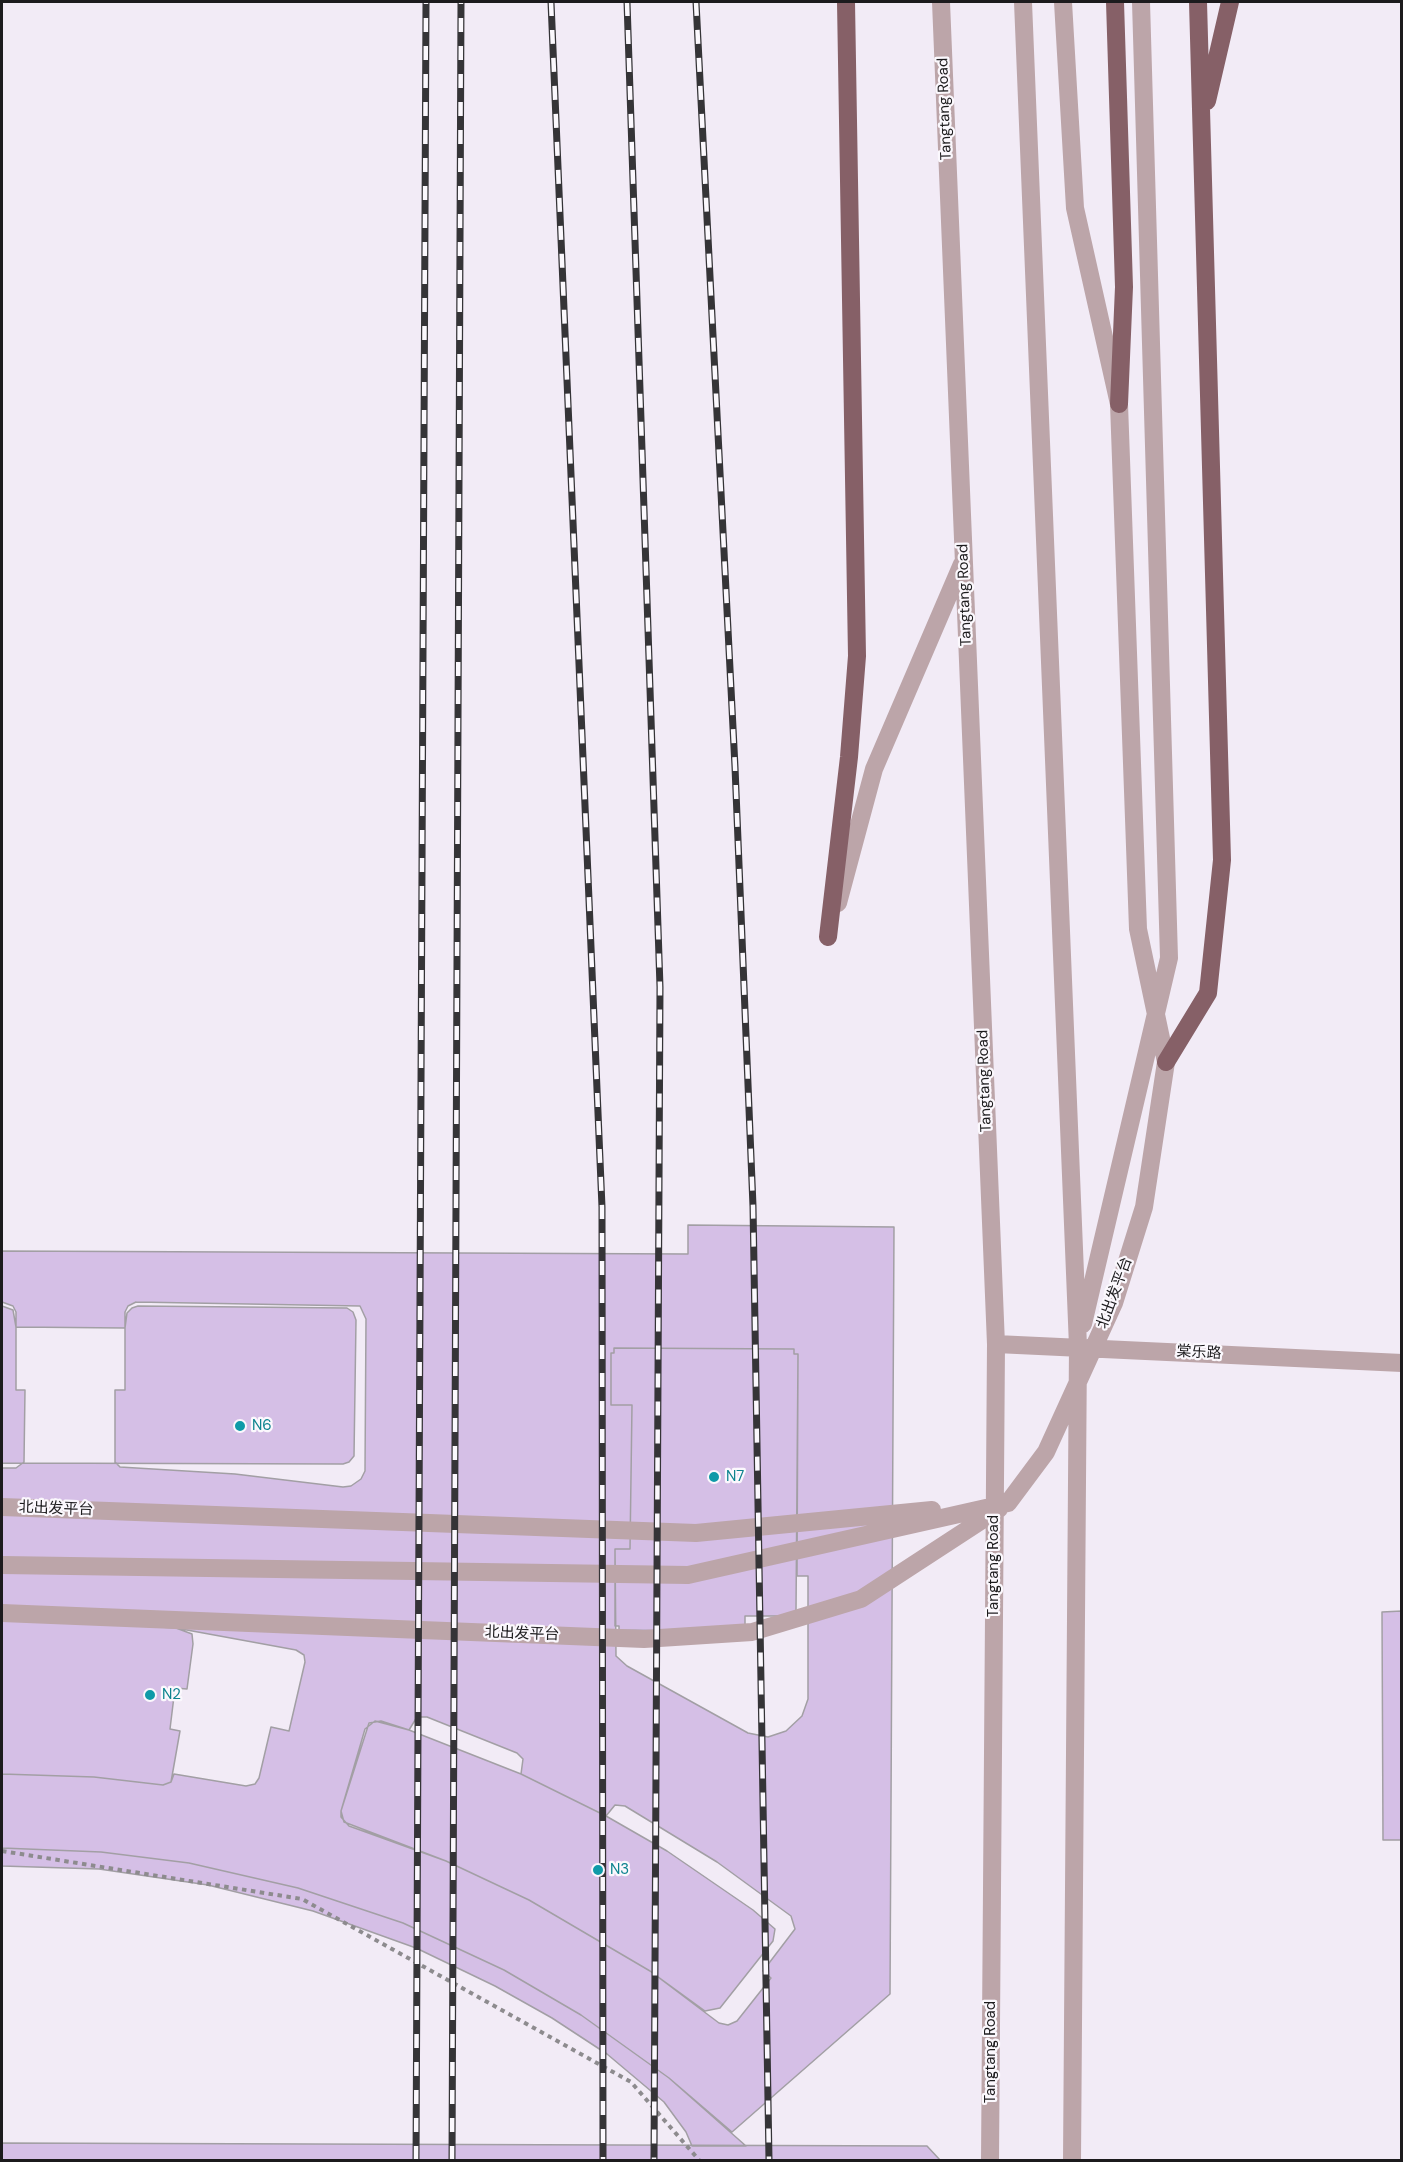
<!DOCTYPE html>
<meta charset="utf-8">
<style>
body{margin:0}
#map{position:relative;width:1403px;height:2162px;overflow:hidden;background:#fbf8fd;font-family:"DM Sans",sans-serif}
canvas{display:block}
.frame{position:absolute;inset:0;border:3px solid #1c1b1d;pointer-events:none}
</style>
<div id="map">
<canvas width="1403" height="2162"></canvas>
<div class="frame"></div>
</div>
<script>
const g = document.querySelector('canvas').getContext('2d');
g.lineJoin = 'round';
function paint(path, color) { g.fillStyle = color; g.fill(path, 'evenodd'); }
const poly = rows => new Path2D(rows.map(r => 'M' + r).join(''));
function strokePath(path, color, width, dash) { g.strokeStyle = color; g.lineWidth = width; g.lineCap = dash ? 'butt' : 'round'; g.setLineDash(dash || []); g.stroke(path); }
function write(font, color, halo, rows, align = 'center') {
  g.font = font + ' "DM Sans","Noto Sans SC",sans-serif'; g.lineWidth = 4.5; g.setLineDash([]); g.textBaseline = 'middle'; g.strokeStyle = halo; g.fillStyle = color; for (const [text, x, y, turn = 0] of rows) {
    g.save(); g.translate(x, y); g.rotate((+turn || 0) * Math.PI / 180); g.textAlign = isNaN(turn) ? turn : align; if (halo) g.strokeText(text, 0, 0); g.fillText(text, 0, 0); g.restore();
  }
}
paint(poly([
 [2,2,1401,2,1401,2160,2,2160]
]), '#f2ebf6');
const building = poly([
 [688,1225,894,1227,890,1994,732,2132,669,2078,581,2015,504,1970,403,1923,298,1888,189,1863,101,1852,2,1848,2,1251,688,1254,688,1225],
 [2,1302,13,1306,16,1312,16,1390,25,1390,24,1462,16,1468,2,1468,2,1302],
 [136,1302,360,1306,366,1319,365,1471,361,1479,351,1486,343,1487,235,1474,120,1467,115,1462,115,1390,125,1390,125,1312,128,1306,136,1302],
 [2,1306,13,1310,16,1327,125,1328,127,1313,132,1308,138,1306,347,1308,353,1312,356,1320,354,1456,349,1462,343,1464,2,1463,2,1306],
 [614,1348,794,1349,794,1354,798,1354,796,1611,793,1616,745,1616,745,1632,619,1630,619,1626,615,1626,615,1549,630,1549,632,1405,611,1405,611,1353,614,1353,614,1348],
 [614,1348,794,1349,794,1354,798,1354,797,1576,808,1576,808,1699,802,1716,786,1731,768,1737,748,1733,627,1666,616,1656,615,1549,630,1549,632,1405,611,1405,611,1353,614,1353,614,1348],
 [1402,1611,1402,1840,1383,1840,1382,1612,1402,1611],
 [2,1617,176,1628,192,1634,193,1644,187,1689,175,1688,170,1729,180,1731,171,1782,163,1785,94,1777,2,1774,2,1617],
 [2,1617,176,1628,296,1650,304,1655,305,1662,289,1731,271,1727,259,1778,255,1784,246,1786,174,1774,171,1782,163,1785,94,1777,2,1774,2,1617],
 [417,1717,427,1717,517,1753,523,1759,521,1774,606,1816,615,1805,625,1806,717,1862,791,1916,795,1929,763,1971,771,1978,737,2021,728,2025,719,2023,650,1971,529,1900,446,1861,344,1822,341,1811,369,1723,381,1721,409,1730,417,1717],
 [375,1721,409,1730,521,1774,606,1816,667,1851,753,1910,775,1929,773,1941,720,2008,705,2011,650,1971,529,1900,446,1861,349,1826,341,1817,341,1811,365,1729,375,1721],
 [2,1848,101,1852,189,1863,298,1888,403,1923,504,1970,581,2015,669,2078,746,2146,692,2146,686,2132,664,2102,607,2054,552,2018,495,1986,416,1948,313,1911,208,1885,99,1869,2,1866,2,1848],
 [2,2143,927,2146,940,2160,2,2160,2,2143]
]);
paint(building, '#d5bfe6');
strokePath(building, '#a29fa4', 1.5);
strokePath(poly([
 [2,1851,302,1899,631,2082,699,2160]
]), '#8d8b8e', 4, [4.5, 4.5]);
strokePath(poly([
 [941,2,996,1344,990,2160],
 [1023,2,1078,1346,1072,2160],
 [838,903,874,769,962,564],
 [1083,1324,1169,958,1141,2],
 [996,1344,1402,1363],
 [2,1507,696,1533,932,1510],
 [2,1565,688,1575,1008,1503,1046,1452,1114,1303,1144,1207,1166,1062,1138,929,1119,404,1075,208,1063,2],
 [2,1613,644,1639,752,1632,861,1599,999,1509]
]), '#bca5a9', 18);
strokePath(poly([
 [1115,2,1124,287,1119,404],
 [1207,101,1230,2],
 [828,937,849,757,857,656,846,2],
 [1166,1062,1208,993,1222,860,1198,2]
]), '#866067', 18);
const rail = poly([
 [551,2,602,1207,603,2160],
 [627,2,660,987,654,2160],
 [696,2,735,767,753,1206,769,2160],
 [416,2160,426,2],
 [452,2160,461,2]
]);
strokePath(rail, '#353437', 7);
strokePath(rail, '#fbf8fd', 4.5, [14]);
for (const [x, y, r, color] of [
 [240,1426,6,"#0f9aa8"],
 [714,1477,6,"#0f9aa8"],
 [150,1695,6,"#0f9aa8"],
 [598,1870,6,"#0f9aa8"]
]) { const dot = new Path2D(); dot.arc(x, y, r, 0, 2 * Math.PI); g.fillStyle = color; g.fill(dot); strokePath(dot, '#fbf8fd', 2); }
write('15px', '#1c1b1d', '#fbf8fd', [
 ["Tangtang Road",945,109,-92],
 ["Tangtang Road",965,595,-92],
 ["Tangtang Road",985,1081,-92],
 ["北出发平台",1115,1293,-70],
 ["棠乐路",1199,1353,3],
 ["北出发平台",56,1509,2],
 ["Tangtang Road",994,1566,-90],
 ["北出发平台",522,1634,2],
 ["Tangtang Road",991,2052,-90]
]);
write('15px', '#0d838f', '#fbf8fd', [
 ["N6",252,1426],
 ["N7",726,1477],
 ["N2",162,1695],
 ["N3",610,1870]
], 'left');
</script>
